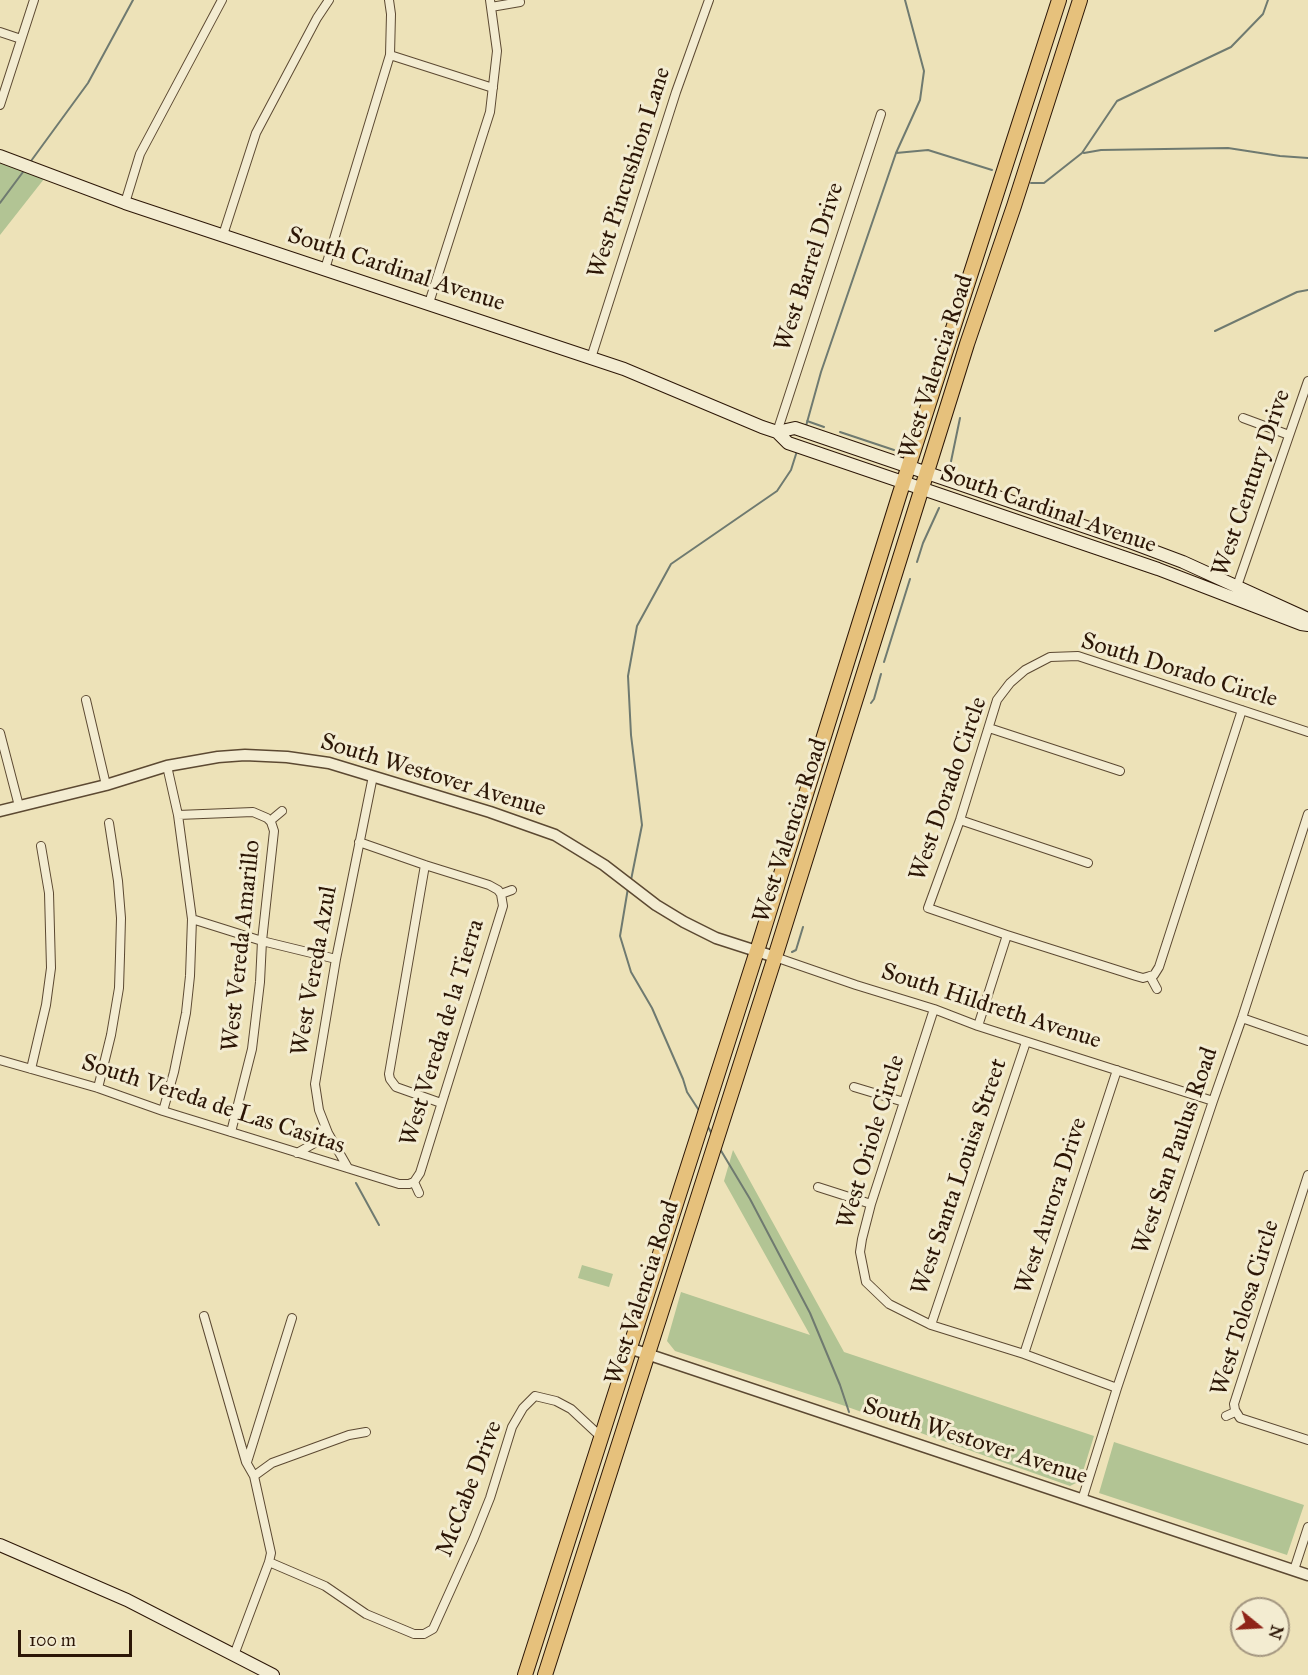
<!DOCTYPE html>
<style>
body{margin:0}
#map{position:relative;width:1308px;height:1675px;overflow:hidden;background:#ede2b8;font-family:"IM FELL Great Primer",serif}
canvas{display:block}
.north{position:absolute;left:1230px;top:1597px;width:60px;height:60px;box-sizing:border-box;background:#f3ecd1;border:2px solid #a39680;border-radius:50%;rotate:108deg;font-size:16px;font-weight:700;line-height:24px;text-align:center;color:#2c1606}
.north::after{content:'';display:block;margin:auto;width:21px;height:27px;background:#8f2418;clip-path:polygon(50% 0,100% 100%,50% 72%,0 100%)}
.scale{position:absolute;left:18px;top:1630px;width:114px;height:27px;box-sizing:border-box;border:3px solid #2c1606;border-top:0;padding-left:8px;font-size:18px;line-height:21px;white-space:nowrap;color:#2c1606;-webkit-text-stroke:4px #f3ecd1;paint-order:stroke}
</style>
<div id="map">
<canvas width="1308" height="1675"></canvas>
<div class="north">N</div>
<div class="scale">100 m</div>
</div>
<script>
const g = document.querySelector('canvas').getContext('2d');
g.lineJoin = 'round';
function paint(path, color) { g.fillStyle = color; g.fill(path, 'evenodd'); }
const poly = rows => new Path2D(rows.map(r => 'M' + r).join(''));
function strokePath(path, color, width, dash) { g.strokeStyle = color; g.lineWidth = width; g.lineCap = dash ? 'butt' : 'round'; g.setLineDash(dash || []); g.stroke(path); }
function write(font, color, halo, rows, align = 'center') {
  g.font = font + ' "IM FELL Great Primer",serif'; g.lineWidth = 6; g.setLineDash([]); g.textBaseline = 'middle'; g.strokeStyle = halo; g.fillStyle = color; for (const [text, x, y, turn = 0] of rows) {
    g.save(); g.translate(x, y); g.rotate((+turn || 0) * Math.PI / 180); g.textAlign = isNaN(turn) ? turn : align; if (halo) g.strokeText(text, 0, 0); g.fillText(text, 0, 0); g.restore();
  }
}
paint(poly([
 [0,163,44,179,0,235],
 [733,1150,844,1352,1094,1436,1080,1481,1070,1486,842,1405,675,1351,667,1341,681,1292,810,1335,724,1181],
 [582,1265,613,1274,609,1287,578,1278],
 [1114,1442,1304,1505,1287,1555,1099,1493]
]), '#b2c494');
strokePath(poly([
 [896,153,920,100,924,71,905,0],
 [1084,153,1101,150,1228,148,1280,156,1308,158],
 [31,161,88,83,133,0],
 [1031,183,1044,183,1082,153,1117,101,1231,47,1263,14,1268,0],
 [0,203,23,172],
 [1215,331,1297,292,1308,290],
 [807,421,824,427],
 [806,426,821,372,896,153,928,150,992,170],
 [840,432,894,450],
 [948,476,960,418],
 [917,562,923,543,939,508],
 [884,662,910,579],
 [871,703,874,699,881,674],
 [631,880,642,825,631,735,628,676,637,626,671,564,777,491,791,470,797,451],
 [628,888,620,936,631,972,652,1008,683,1079,687,1092,700,1112],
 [792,952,796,950,803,927],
 [707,1125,713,1136],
 [720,1149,750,1199,810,1313,840,1385,849,1412],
 [356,1183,379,1225]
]), '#6f7a70', 2);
const minor = poly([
 [491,7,520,2],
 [0,32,21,39],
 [390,55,493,88],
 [0,105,34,0],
 [125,203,140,154,222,0],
 [223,235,256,133,317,18,329,0],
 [325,269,390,55,391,14,389,0],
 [429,303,490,112,497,51,490,0],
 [591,358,676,92,709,0],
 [1243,418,1289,435],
 [777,432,881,114],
 [1236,589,1308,381],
 [86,700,106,785],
 [989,728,1120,771],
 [0,733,19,806],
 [178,815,253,812,267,818,271,822,274,831,262,941,260,982,252,1049,231,1132],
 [960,820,1088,863],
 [270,821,282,811],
 [359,842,425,865,489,885,498,890,501,894],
 [425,865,389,1074,390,1079,396,1087,441,1103],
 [501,894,512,890],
 [192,919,262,941,336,959],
 [775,957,856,985,934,1009,978,1026,1213,1101],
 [1150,976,1143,978,1136,976,1007,935,928,908,960,820,997,700,1010,683,1025,670,1050,657,1078,656,1308,732],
 [1150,976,1154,975,1159,967,1242,710],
 [1150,976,1157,989],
 [934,1009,871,1204,862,1239,860,1252,866,1282,889,1304,931,1325,1024,1354,1117,1388],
 [1242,1018,1308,1041],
 [978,1026,1007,935],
 [0,1060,98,1088,163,1111,399,1184,409,1184,414,1182],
 [31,1069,46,1005,51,968,49,893,41,846],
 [854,1087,904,1102],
 [98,1088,111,1035,119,988,120,956,121,918,118,881,109,823],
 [163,1111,174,1072,186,1013,190,976,192,919,178,815,167,766],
 [297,1153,313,1144,325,1126],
 [348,1168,328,1133,319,1110,315,1084,336,959,373,776],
 [1308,1175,1234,1404,1235,1410,1240,1418,1308,1440],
 [414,1182,420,1173,503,906,501,894],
 [414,1182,419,1193],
 [818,1187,871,1204],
 [204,1316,246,1462,254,1476,271,1553,269,1562,234,1655],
 [931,1325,1026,1042],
 [1024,1354,1117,1070],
 [1226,1416,1235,1412],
 [247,1462,292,1318],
 [254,1476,272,1463,349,1435,366,1432],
 [1082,1500,1117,1388,1213,1101,1242,1018,1308,814],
 [269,1562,325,1586,366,1614,414,1634,424,1634,433,1629,474,1538,490,1498,512,1427,523,1408,535,1396,556,1401,571,1409,600,1436],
 [1294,1570,1308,1527]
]);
const tertiary = poly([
 [0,811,106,785,167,766,218,757,245,755,287,757,329,763,490,812,555,835,604,865,656,905,684,922,716,938,775,957],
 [629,1348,1308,1575]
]);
const secondary = poly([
 [0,156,125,203,624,369,762,427,777,432,788,443,1158,569,1301,624,1308,625],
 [777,432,795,428,1127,541,1183,562,1308,619],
 [0,1545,127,1600,273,1675]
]);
const primary = poly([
 [525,1675,757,951,899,496,1059,0],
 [545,1675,775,957,967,344,1014,206,1080,0]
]);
strokePath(minor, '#5c4932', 10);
strokePath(tertiary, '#5c4932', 13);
strokePath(secondary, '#2c1606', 14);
strokePath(primary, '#2c1606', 16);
strokePath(minor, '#f3ecd1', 8);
strokePath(tertiary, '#f3ecd1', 10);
strokePath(secondary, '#f3ecd1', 12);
strokePath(primary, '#e6c17c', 14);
write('24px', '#2c1606', '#f3ecd1', [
 ["West Pincushion Lane",630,173,-72],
 ["West Barrel Drive",810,267,-72],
 ["South Cardinal Avenue",396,270,18],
 ["West Valencia Road",937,367,-72],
 ["West Century Drive",1252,483,-71],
 ["South Cardinal Avenue",1048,510,19],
 ["South Dorado Circle",1179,671,17],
 ["South Westover Avenue",433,776,17],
 ["West Dorado Circle",949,789,-71],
 ["West Valencia Road",791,831,-72],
 ["West Vereda Amarillo",242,946,-84],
 ["West Vereda Azul",315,971,-80],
 ["South Hildreth Avenue",991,1007,18],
 ["West Vereda de la Tierra",443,1033,-73],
 ["South Vereda de Las Casitas",213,1105,18],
 ["West Oriole Circle",872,1142,-73],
 ["West San Paulus Road",1176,1151,-71],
 ["West Santa Louisa Street",960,1177,-71],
 ["West Aurora Drive",1052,1206,-72],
 ["West Valencia Road",643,1293,-72],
 ["West Tolosa Circle",1246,1308,-73],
 ["South Westover Avenue",975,1442,18],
 ["McCabe Drive",470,1489,-69]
]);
</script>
